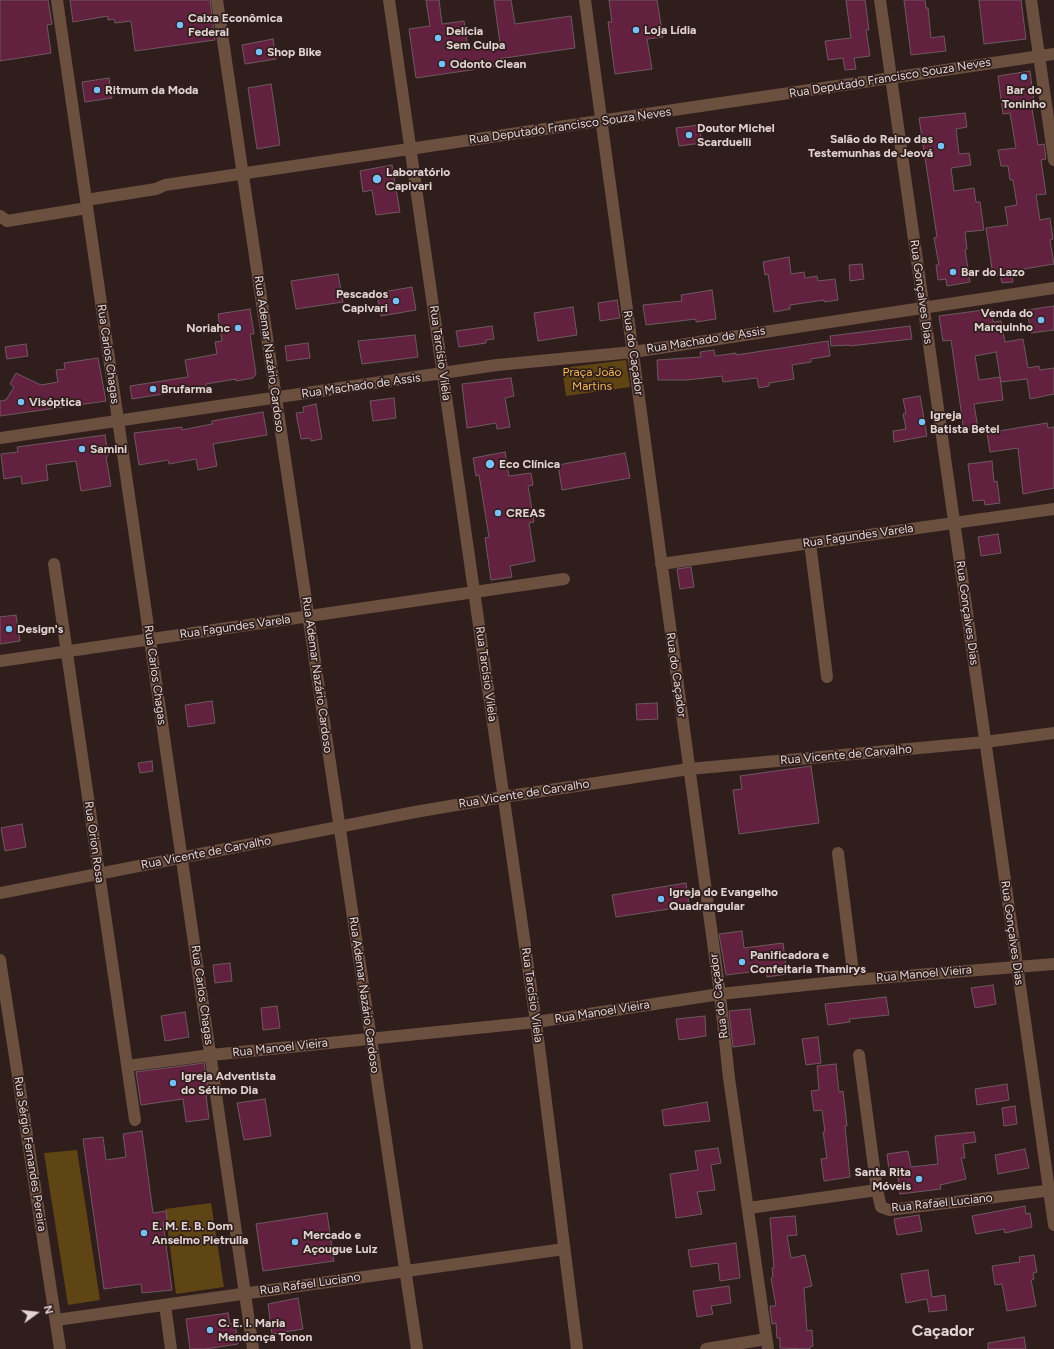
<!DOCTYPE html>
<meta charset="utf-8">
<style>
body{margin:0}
#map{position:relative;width:1054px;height:1349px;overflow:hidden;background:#301e1d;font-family:Figtree,sans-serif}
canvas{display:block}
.north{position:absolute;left:16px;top:1293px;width:40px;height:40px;-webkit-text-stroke:3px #301e1d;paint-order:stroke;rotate:75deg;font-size:11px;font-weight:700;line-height:16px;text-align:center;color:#e1d4d2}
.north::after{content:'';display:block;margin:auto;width:14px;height:18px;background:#e1d4d2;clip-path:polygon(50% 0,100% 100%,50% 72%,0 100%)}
</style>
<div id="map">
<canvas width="1054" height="1349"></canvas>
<div class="north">N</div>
</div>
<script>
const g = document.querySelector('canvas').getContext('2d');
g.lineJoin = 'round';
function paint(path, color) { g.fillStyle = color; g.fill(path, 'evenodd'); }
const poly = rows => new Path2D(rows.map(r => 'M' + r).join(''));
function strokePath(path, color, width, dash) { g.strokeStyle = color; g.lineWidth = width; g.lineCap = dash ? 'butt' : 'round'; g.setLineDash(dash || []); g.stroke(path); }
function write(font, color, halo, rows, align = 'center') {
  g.font = font + ' Figtree,sans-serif'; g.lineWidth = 3.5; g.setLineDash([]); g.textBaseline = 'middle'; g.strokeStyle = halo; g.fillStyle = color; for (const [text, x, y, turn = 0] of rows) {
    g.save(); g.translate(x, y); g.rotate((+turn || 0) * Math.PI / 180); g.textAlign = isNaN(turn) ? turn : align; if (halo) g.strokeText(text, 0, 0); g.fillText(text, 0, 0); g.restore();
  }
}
paint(poly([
 [626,360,630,387,566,396,562,368],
 [77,1150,100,1300,68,1305,44,1153],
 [211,1203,224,1287,176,1294,165,1209]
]), '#5f4414');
const building = poly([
 [0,0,48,0,52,24,47,25,51,53,0,61,0,0],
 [70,0,210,0,215,40,135,51,131,21,115,23,114,19,108,20,108,16,73,22,70,0],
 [426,0,439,0,442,24,464,21,468,48,500,43,494,0,511,0,515,24,571,16,575,48,497,59,498,66,416,78,409,29,430,26,426,0],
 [609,0,657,0,663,37,647,39,652,69,615,74,608,22,612,22,609,0],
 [846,0,865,0,869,30,866,30,870,56,854,58,856,69,845,70,843,58,828,60,825,41,851,38,846,0],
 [904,0,925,0,926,8,928,8,931,38,944,36,946,51,911,55,904,0],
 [979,0,1021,0,1026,39,984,44,979,0],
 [273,39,276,59,245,64,242,45,273,39],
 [1030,71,1035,109,1032,109,1038,145,1044,144,1046,159,1041,160,1046,194,1036,195,1040,220,1050,218,1053,239,1050,240,1054,264,1012,271,1013,282,1002,283,1000,275,993,276,986,228,1008,225,1005,207,1017,205,1013,180,1010,180,1008,166,1001,166,998,150,1016,148,1010,113,1003,114,998,76,1030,71],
 [109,78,112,98,85,102,82,82,109,78],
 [271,84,280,145,257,149,248,88,271,84],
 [965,113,967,127,956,129,959,154,969,153,971,165,951,168,954,191,974,188,976,202,980,202,984,230,965,232,967,249,965,250,970,282,947,286,946,279,938,280,936,265,939,265,934,238,937,237,919,118,965,113],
 [699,125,702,143,679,146,676,128,699,125],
 [392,165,400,212,376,215,372,190,363,192,360,171,392,165],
 [789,257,791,274,804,272,805,278,817,276,818,281,835,279,838,300,824,302,824,300,790,305,790,309,774,312,768,274,765,275,763,262,789,257],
 [862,264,864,279,850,281,849,265,862,264],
 [338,274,343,302,296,309,291,281,338,274],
 [412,287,416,310,381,316,377,293,412,287],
 [712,290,716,319,696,322,696,319,646,325,643,305,682,301,681,295,712,290],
 [617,300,620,318,600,321,598,303,617,300],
 [1054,306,1054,330,1031,333,1027,310,1054,306],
 [573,307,577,335,538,341,534,313,573,307],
 [250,309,254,334,250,334,256,374,253,378,236,381,236,379,206,384,206,387,132,399,130,386,188,377,185,360,217,354,215,342,222,341,218,314,250,309],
 [991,309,993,322,1001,321,1005,342,1023,339,1028,368,1039,366,1040,370,1054,368,1054,394,1030,399,1027,379,1001,382,1000,377,1003,400,974,404,978,428,964,431,951,340,943,341,939,316,991,309],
 [996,352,1000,377,979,380,975,356,996,352],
 [492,326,494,339,486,340,486,343,459,347,456,331,492,326],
 [910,326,912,339,850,346,850,345,831,346,830,336,910,326],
 [415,335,418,357,362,364,358,341,415,335],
 [828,341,830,356,811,359,811,362,792,365,794,379,769,383,769,386,759,388,757,378,723,382,722,376,687,380,658,380,657,360,701,357,700,352,714,350,715,356,736,353,736,355,828,341],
 [308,343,310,358,287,361,285,346,308,343],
 [26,344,28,356,7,359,5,347,26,344],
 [98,358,106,401,0,416,0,401,6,400,14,387,10,384,16,373,41,385,58,382,56,370,65,369,64,363,98,358],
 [511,378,514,396,505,398,510,427,497,429,496,423,467,428,462,384,511,378],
 [920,396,927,436,894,442,893,431,906,429,903,414,906,413,903,399,920,396],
 [394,398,396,418,373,421,370,401,394,398],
 [316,404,322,439,311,441,310,438,301,439,296,413,304,412,303,407,316,404],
 [263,412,267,435,213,444,217,466,198,470,196,459,169,464,168,460,139,465,134,433,182,427,182,430,212,424,212,421,263,412],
 [1047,423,1048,428,1054,427,1054,488,1023,494,1018,448,990,452,987,433,1047,423],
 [105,435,108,456,106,457,111,486,81,491,76,461,46,465,48,480,22,484,21,476,4,479,1,454,18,452,17,447,105,435],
 [505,452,509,476,531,473,533,485,528,486,534,522,529,523,535,561,510,566,512,577,491,580,485,538,489,537,479,475,476,476,473,458,505,452],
 [625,453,630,478,562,490,558,465,625,453],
 [992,461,994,482,997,481,1000,503,985,505,984,500,973,501,968,464,992,461],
 [998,534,1001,553,981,556,978,537,998,534],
 [691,567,694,587,680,589,677,569,691,567],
 [16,615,20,641,0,644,0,617,16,615],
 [212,701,215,723,188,727,185,705,212,701],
 [657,703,658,719,637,720,636,704,657,703],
 [152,761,153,771,140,773,138,763,152,761],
 [811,766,819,823,739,834,733,790,742,789,740,776,811,766],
 [22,824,26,847,5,851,1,828,22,824],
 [686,883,689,906,616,917,612,895,686,883],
 [742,931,744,948,783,943,787,974,767,977,766,970,726,975,719,934,742,931],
 [230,963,232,981,215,983,213,965,230,963],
 [993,985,996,1004,975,1008,971,988,993,985],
 [886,997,889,1015,849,1019,850,1022,828,1025,825,1004,886,997],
 [277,1006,280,1028,263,1030,261,1008,277,1006],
 [750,1009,755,1044,733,1047,729,1011,750,1009],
 [185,1012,189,1037,165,1041,161,1016,185,1012],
 [705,1016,706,1036,679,1040,676,1019,705,1016],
 [818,1037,821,1063,806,1065,802,1039,818,1037],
 [204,1063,209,1095,206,1095,209,1119,186,1122,183,1099,141,1105,136,1072,204,1063],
 [836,1064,839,1092,843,1091,847,1126,845,1126,850,1177,824,1181,821,1159,827,1158,823,1132,825,1132,822,1110,814,1111,811,1091,819,1090,817,1066,836,1064],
 [1007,1084,1009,1100,977,1105,975,1089,1007,1084],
 [265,1099,271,1136,244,1140,237,1103,265,1099],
 [707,1102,710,1121,664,1126,662,1110,707,1102],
 [1015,1106,1017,1124,1004,1126,1002,1108,1015,1106],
 [142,1131,153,1213,166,1211,167,1222,163,1222,172,1290,142,1293,141,1284,104,1289,83,1139,103,1137,106,1160,126,1157,123,1134,142,1131],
 [974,1132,976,1142,963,1144,965,1158,961,1158,966,1179,940,1185,941,1189,900,1194,897,1169,889,1170,887,1154,908,1151,911,1167,938,1164,935,1136,974,1132],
 [718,1148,721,1163,711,1165,715,1190,697,1192,702,1214,676,1218,670,1174,698,1170,695,1151,718,1148],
 [1025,1149,1029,1168,998,1174,995,1155,1025,1149],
 [1025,1206,1026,1214,1030,1213,1032,1227,1005,1233,1004,1229,976,1234,972,1216,1025,1206],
 [327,1213,334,1261,263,1271,256,1224,327,1213],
 [919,1215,922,1231,897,1235,894,1219,919,1215],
 [795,1216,797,1235,787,1236,791,1258,805,1255,812,1286,804,1288,807,1331,812,1330,813,1346,810,1347,810,1349,780,1348,780,1338,777,1338,776,1323,772,1324,771,1316,770,1306,776,1306,771,1278,773,1277,772,1268,774,1268,770,1218,795,1216],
 [736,1243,740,1278,720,1281,718,1263,691,1267,688,1250,736,1243],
 [1034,1255,1037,1272,1033,1273,1034,1279,1031,1280,1036,1306,1007,1311,1002,1284,995,1285,992,1266,1020,1262,1019,1257,1034,1255],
 [928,1270,932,1297,945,1295,947,1310,929,1312,927,1299,906,1303,901,1274,928,1270],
 [729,1286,731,1303,711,1306,713,1314,697,1317,693,1291,729,1286],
 [298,1298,303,1329,272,1334,268,1304,298,1298],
 [228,1313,230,1324,235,1323,238,1344,205,1349,190,1349,186,1319,228,1313],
 [1024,1337,1026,1349,988,1349,988,1343,1024,1337]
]);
paint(building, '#62213e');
strokePath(building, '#6e5960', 1);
strokePath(poly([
 [57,0,253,1349],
 [217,0,417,1349],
 [389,0,536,1022,577,1349],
 [585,0,720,994,729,1078,768,1349],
 [880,0,1054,1225],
 [1031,0,1054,160],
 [86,200,156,189,165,185,1054,54],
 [0,216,7,221,87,208],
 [0,438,497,365,633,352,1054,288],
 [810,543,827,677],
 [54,564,135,1120],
 [661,564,1054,509],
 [0,661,564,579],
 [838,853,854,980],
 [0,893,415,812,503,797,689,769,985,742,1054,733],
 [0,960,60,1349],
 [859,1055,877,1190],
 [127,1066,211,1055,536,1022,720,994,854,980,1054,964],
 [749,1208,877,1190,881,1207,889,1210,1054,1190],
 [165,1305,171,1349],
 [56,1320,564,1249],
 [706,1349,766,1339]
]), '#6b4f3f', 12);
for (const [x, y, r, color] of [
 [180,25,4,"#7abff8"],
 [636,30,4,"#7abff8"],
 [438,38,4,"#7abff8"],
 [259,52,4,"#7abff8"],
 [442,64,4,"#7abff8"],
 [1024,77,4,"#7abff8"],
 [97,90,4,"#7abff8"],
 [689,135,4,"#7abff8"],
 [941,146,4,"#7abff8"],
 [377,179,5,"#7abff8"],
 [953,272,4,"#7abff8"],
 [396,301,4,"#7abff8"],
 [1041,320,4,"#7abff8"],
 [238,328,4,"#7abff8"],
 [153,389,4,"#7abff8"],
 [21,402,4,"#7abff8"],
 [922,422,4,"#7abff8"],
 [82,449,4,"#7abff8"],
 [490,464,5,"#7abff8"],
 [498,513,4,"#7abff8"],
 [9,629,4,"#7abff8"],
 [661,899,4,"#7abff8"],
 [742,962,4,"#7abff8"],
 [173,1083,4,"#7abff8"],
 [919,1179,4,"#7abff8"],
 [144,1233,4,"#7abff8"],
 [295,1242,4,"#7abff8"],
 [210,1330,4,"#7abff8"]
]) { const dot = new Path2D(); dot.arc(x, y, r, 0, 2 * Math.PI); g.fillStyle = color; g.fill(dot); strokePath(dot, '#301e1d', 1.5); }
write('bold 12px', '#e1d4d2', '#301e1d', [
 ["Caixa Econômica",188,18],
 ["Federal",188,32],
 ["Loja Lídia",644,30],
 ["Delícia",446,31],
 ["Sem Culpa",446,45],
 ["Shop Bike",267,52],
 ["Odonto Clean",450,64],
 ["Ritmum da Moda",105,90],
 ["Bar do",1024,90,"center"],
 ["Toninho",1024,104,"center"],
 ["Doutor Michel",697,128],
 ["Scarduelli",697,142],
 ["Salão do Reino das",933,139,"right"],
 ["Testemunhas de Jeová",933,153,"right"],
 ["Laboratório",386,172],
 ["Capivari",386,186],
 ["Bar do Lazo",961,272],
 ["Pescados",388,294,"right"],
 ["Capivari",388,308,"right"],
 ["Venda do",1033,313,"right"],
 ["Marquinho",1033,327,"right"],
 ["Noriahc",230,328,"right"],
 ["Brufarma",161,389],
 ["Visóptica",29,402],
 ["Igreja",930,415],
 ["Batista Betel",930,429],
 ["Samini",90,449],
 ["Eco Clínica",499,464],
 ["CREAS",506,513],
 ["Design's",17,629],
 ["Igreja do Evangelho",669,892],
 ["Quadrangular",669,906],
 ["Panificadora e",750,955],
 ["Confeitaria Thamirys",750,969],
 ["Igreja Adventista",181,1076],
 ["do Sétimo Dia",181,1090],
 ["Santa Rita",911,1172,"right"],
 ["Móveis",911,1186,"right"],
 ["E. M. E. B. Dom",152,1226],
 ["Anselmo Pietrulla",152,1240],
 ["Mercado e",303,1235],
 ["Açougue Luiz",303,1249],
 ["C. E. I. Maria",218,1323],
 ["Mendonça Tonon",218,1337]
], 'left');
write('12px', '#e1d4d2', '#301e1d', [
 ["Rua Deputado Francisco Souza Neves",890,78,-9],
 ["Rua Deputado Francisco Souza Neves",570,126,-8],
 ["Rua Gonçalves Dias",921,292,82],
 ["Rua Machado de Assis",706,340,-9],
 ["Rua Tarcísio Vilela",440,353,82],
 ["Rua do Caçador",633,353,82],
 ["Rua Carlos Chagas",108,354,82],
 ["Rua Ademar Nazário Cardoso",269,354,82],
 ["Rua Machado de Assis",361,386,-8],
 ["Rua Fagundes Varela",858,536,-8],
 ["Rua Gonçalves Dias",967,613,82],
 ["Rua Fagundes Varela",235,627,-8],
 ["Rua Tarcísio Vilela",486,674,82],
 ["Rua Carlos Chagas",155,675,82],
 ["Rua Ademar Nazário Cardoso",317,675,82],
 ["Rua do Caçador",676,675,82],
 ["Rua Vicente de Carvalho",846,755,-5],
 ["Rua Vicente de Carvalho",524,794,-9],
 ["Rua Orion Rosa",94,842,82],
 ["Rua Vicente de Carvalho",206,853,-11],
 ["Rua Gonçalves Dias",1012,933,82],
 ["Rua Manoel Vieira",924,974,-5],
 ["Rua Carlos Chagas",202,995,82],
 ["Rua Ademar Nazário Cardoso",364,995,82],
 ["Rua Tarcísio Vilela",532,995,82],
 ["Rua do Caçador",719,996,-97],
 ["Rua Manoel Vieira",602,1012,-9],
 ["Rua Manoel Vieira",280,1048,-6],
 ["Rua Sérgio Fernandes Pereira",30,1154,81],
 ["Rua Rafael Luciano",942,1203,-6],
 ["Rua Rafael Luciano",310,1284,-8]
]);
write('12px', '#eeb656', '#301e1d', [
 ["Praça João",592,372],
 ["Martins",592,386]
]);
write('bold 16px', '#e1d4d2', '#301e1d', [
 ["Caçador",943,1331]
]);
</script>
